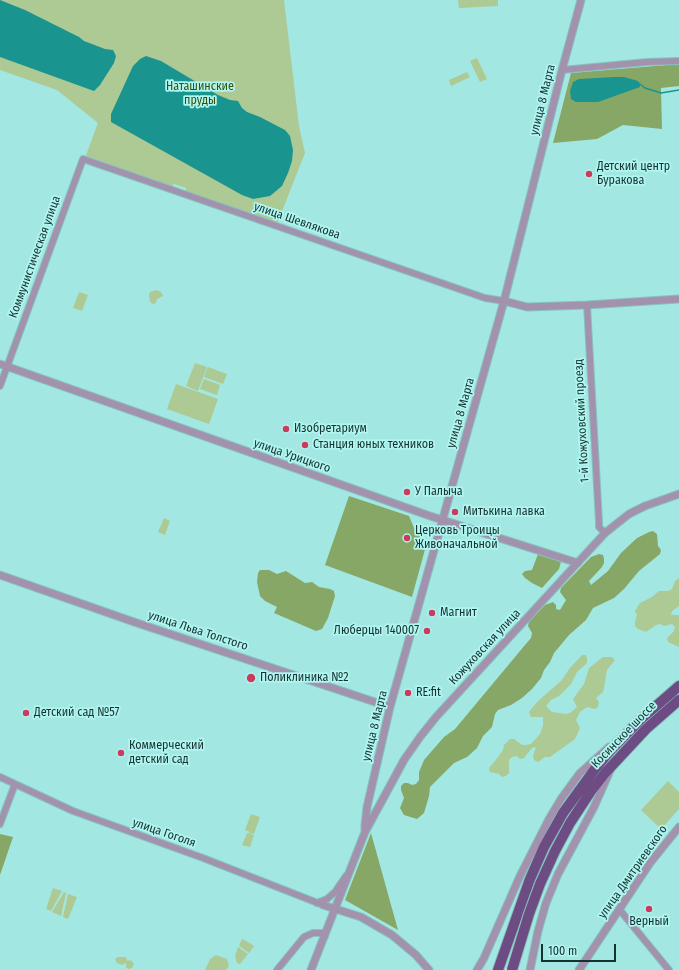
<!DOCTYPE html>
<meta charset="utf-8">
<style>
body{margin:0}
#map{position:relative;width:679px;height:970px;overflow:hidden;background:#a3e7e3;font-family:"Fira Sans Condensed",sans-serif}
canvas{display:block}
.scale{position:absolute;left:541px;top:944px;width:75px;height:18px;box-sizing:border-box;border:2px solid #163230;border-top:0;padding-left:5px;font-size:12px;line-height:14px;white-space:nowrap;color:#163230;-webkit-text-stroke:3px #b0f5f0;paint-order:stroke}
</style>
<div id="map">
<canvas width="679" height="970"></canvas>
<div class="scale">100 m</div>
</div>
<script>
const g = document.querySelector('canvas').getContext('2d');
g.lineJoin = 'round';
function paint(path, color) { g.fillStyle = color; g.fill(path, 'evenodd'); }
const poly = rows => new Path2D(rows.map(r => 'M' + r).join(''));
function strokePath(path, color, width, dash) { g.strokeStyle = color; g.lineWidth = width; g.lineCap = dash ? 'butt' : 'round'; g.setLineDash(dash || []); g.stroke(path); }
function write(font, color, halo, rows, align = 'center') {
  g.font = font + ' "Fira Sans Condensed",sans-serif'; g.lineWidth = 3.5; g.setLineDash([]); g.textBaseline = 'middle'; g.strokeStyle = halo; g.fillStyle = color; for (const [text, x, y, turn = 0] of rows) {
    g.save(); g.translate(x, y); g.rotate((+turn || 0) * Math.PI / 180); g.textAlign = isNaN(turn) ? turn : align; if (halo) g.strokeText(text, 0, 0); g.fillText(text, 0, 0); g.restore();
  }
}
paint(poly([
 [0,0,284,0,299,126,305,153,277,224,186,193,186,188,174,184,171,187,85,158,98,123,57,90,0,70],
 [458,0,498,0,498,6,459,8],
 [477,58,487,79,480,82,470,61],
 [467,72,470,77,451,86,449,80],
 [157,290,161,292,163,296,157,299,156,303,153,304,150,302,149,295,150,292],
 [79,292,88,295,82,311,73,308],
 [195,363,207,367,198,391,186,386],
 [208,367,227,374,223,384,204,377],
 [204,379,220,385,217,395,200,389],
 [176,384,218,399,209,424,167,409],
 [164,518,170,521,165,535,158,532],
 [679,578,679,606,672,611,671,615,679,615,679,647,668,642,667,638,674,631,675,627,672,624,664,626,660,624,656,625,646,632,638,629,635,626,635,622,637,615,635,611,640,603,652,597,659,591,668,591,672,589,675,581],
 [582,655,586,655,587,659,587,663,577,672,571,684,559,696,551,700,546,706,552,712,566,714,570,713,577,707,573,699,584,684,589,668,603,657,612,657,615,660,607,670,604,688,603,692,596,698,599,702,598,707,595,709,587,707,580,712,576,720,580,728,575,739,550,757,545,757,538,762,534,760,533,756,536,747,532,748,524,758,520,759,517,756,512,757,509,760,509,773,506,776,502,777,499,774,490,772,489,768,495,761,503,750,504,745,510,739,514,739,522,745,526,745,531,744,540,734,543,725,543,717,531,717,529,712,537,702,562,680,569,669],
 [668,781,679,792,679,809,661,829,641,810],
 [251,814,260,817,254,834,252,833,251,834,254,835,250,847,242,845,247,833,249,833,250,832,245,830],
 [53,888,62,891,51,911,46,909],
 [64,892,66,893,61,916,52,912],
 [68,894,77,897,68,919,63,917],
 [242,939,248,942,254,946,249,953,239,946],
 [238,947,248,954,240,964,237,963,235,956],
 [216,955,227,959,229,966,226,970,205,970,210,959],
 [118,957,125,957,127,959,127,961,130,960,132,961,134,964,132,968,128,969,126,967,126,963,122,965,117,963,115,959]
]), '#adc994');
paint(poly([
 [679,64,679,86,661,88,662,129,623,125,597,139,553,143,571,73],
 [349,496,409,516,414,528,427,542,412,597,325,565],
 [653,531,657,534,658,546,661,550,660,554,639,571,624,589,614,598,593,608,586,620,569,635,554,653,550,662,544,670,541,678,532,689,522,698,511,705,498,710,495,714,492,727,483,736,477,748,467,757,454,763,430,787,429,796,424,813,417,819,404,815,400,808,404,798,401,790,401,786,404,783,408,783,412,785,416,784,419,780,419,772,424,760,444,737,455,729,525,645,531,638,532,633,528,626,529,621,545,605,553,602,556,605,556,609,560,610,566,600,560,592,561,588,591,557,599,554,603,555,604,559,604,563,602,567,589,581,591,585,608,571,621,553,637,538,649,532],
 [538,554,555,558,561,562,559,569,542,588,532,583,525,578,522,574,525,571,532,570],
 [260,570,269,570,277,574,286,571,305,583,312,582,319,587,330,589,334,591,335,596,328,618,322,629,316,631,274,613,277,607,265,601,260,596,257,582,258,573],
 [371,833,398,930,345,900],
 [0,834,13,837,0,875]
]), '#86a765');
paint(poly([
 [0,0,25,10,79,37,84,41,105,49,113,50,116,56,114,63,100,85,94,91,0,57],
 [146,56,161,61,218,95,230,100,238,101,242,108,247,112,260,117,285,130,290,136,293,150,292,161,288,173,282,186,270,196,253,199,242,195,111,122,111,114,133,66,140,59],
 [614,77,624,77,638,81,640,84,640,87,598,102,576,102,571,99,570,91,573,82,579,79]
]), '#19948f');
strokePath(poly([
 [640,84,645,88,661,93,679,90]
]), '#19948f', 1.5);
const minor = poly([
 [562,70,647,62,679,61],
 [587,305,599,522,599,527,605,533],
 [0,386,83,159,485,298,504,301],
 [0,777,73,811,203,858,323,905],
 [0,824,15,784],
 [317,903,327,899,335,892,346,876],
 [619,909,669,970],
 [277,970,304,937,313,933,322,933,325,936]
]);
const tertiary = poly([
 [504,301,527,307,587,305,679,299],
 [0,364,430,516,578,563],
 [0,575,134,622,390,707],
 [365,832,365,825,367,807,390,707,504,301,562,70,581,0],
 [323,905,361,917,392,935,416,955,429,970],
 [311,970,365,832,404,760,420,737,436,717,605,533,629,514,645,506,679,494],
 [477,970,484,958,520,876,549,819,561,799,580,773,609,747],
 [530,970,538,931,546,903,558,874,594,807,610,771],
 [579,970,650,863,679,827]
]);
const trunk = poly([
 [540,884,555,851,570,823,591,791,605,773,646,729,679,700],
 [498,970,530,879,544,847,563,813,595,769,609,752,640,720,679,686]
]);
strokePath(minor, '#87c3bf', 8);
strokePath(tertiary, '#87c3bf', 9);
strokePath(trunk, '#87c3bf', 12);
strokePath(minor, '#a292ae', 6);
strokePath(tertiary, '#a292ae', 7);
strokePath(trunk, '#6c4c82', 10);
const trunkBridge = poly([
 [512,970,529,914,540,884]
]);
strokePath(trunkBridge, '#87c3bf', 12, []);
strokePath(trunkBridge, '#6c4c82', 10);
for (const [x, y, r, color] of [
 [589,174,4,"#ca3b5e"],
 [286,429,4,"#ca3b5e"],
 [305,445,4,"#ca3b5e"],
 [407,492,4,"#ca3b5e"],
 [455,512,4,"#ca3b5e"],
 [407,538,4,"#ca3b5e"],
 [432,613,4,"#ca3b5e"],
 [427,631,4,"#ca3b5e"],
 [251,678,5,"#ca3b5e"],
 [408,693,4,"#ca3b5e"],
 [26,713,4,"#ca3b5e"],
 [121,753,4,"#ca3b5e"],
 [649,909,4,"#ca3b5e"]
]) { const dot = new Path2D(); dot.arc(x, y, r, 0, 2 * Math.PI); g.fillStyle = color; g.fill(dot); strokePath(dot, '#b0f5f0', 1.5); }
write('12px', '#345207', '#b0f5f0', [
 ["Наташинские",200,87],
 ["пруды",200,101]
]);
write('12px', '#163230', '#b0f5f0', [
 ["улица 8 Марта",543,100,-76],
 ["улица Шевлякова",297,221,19],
 ["Коммунистическая улица",35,257,-70],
 ["улица 8 Марта",461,413,-74],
 ["1-й Кожуховский проезд",582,421,-93],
 ["улица Урицкого",292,456,19],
 ["улица Льва Толстого",198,631,18],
 ["Кожуховская улица",485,647,-47],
 ["улица 8 Марта",375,726,-76],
 ["Косинское шоссе",624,735,-46],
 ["улица Гоголя",164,833,19],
 ["улица Дмитриевского",633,872,-55]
]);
write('12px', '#163230', '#b0f5f0', [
 ["Детский центр",597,167],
 ["Буракова",597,181],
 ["Изобретариум",294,429],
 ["Станция юных техников",313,445],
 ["У Палыча",415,492],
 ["Митькина лавка",463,512],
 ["Церковь Троицы",415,531],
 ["Живоначальной",415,545],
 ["Магнит",440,613],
 ["Люберцы 140007",419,631,"right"],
 ["Поликлиника №2",260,678],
 ["RE:fit",416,693],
 ["Детский сад №57",34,713],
 ["Коммерческий",129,746],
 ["детский сад",129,760],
 ["Верный",649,922,"center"]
], 'left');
</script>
